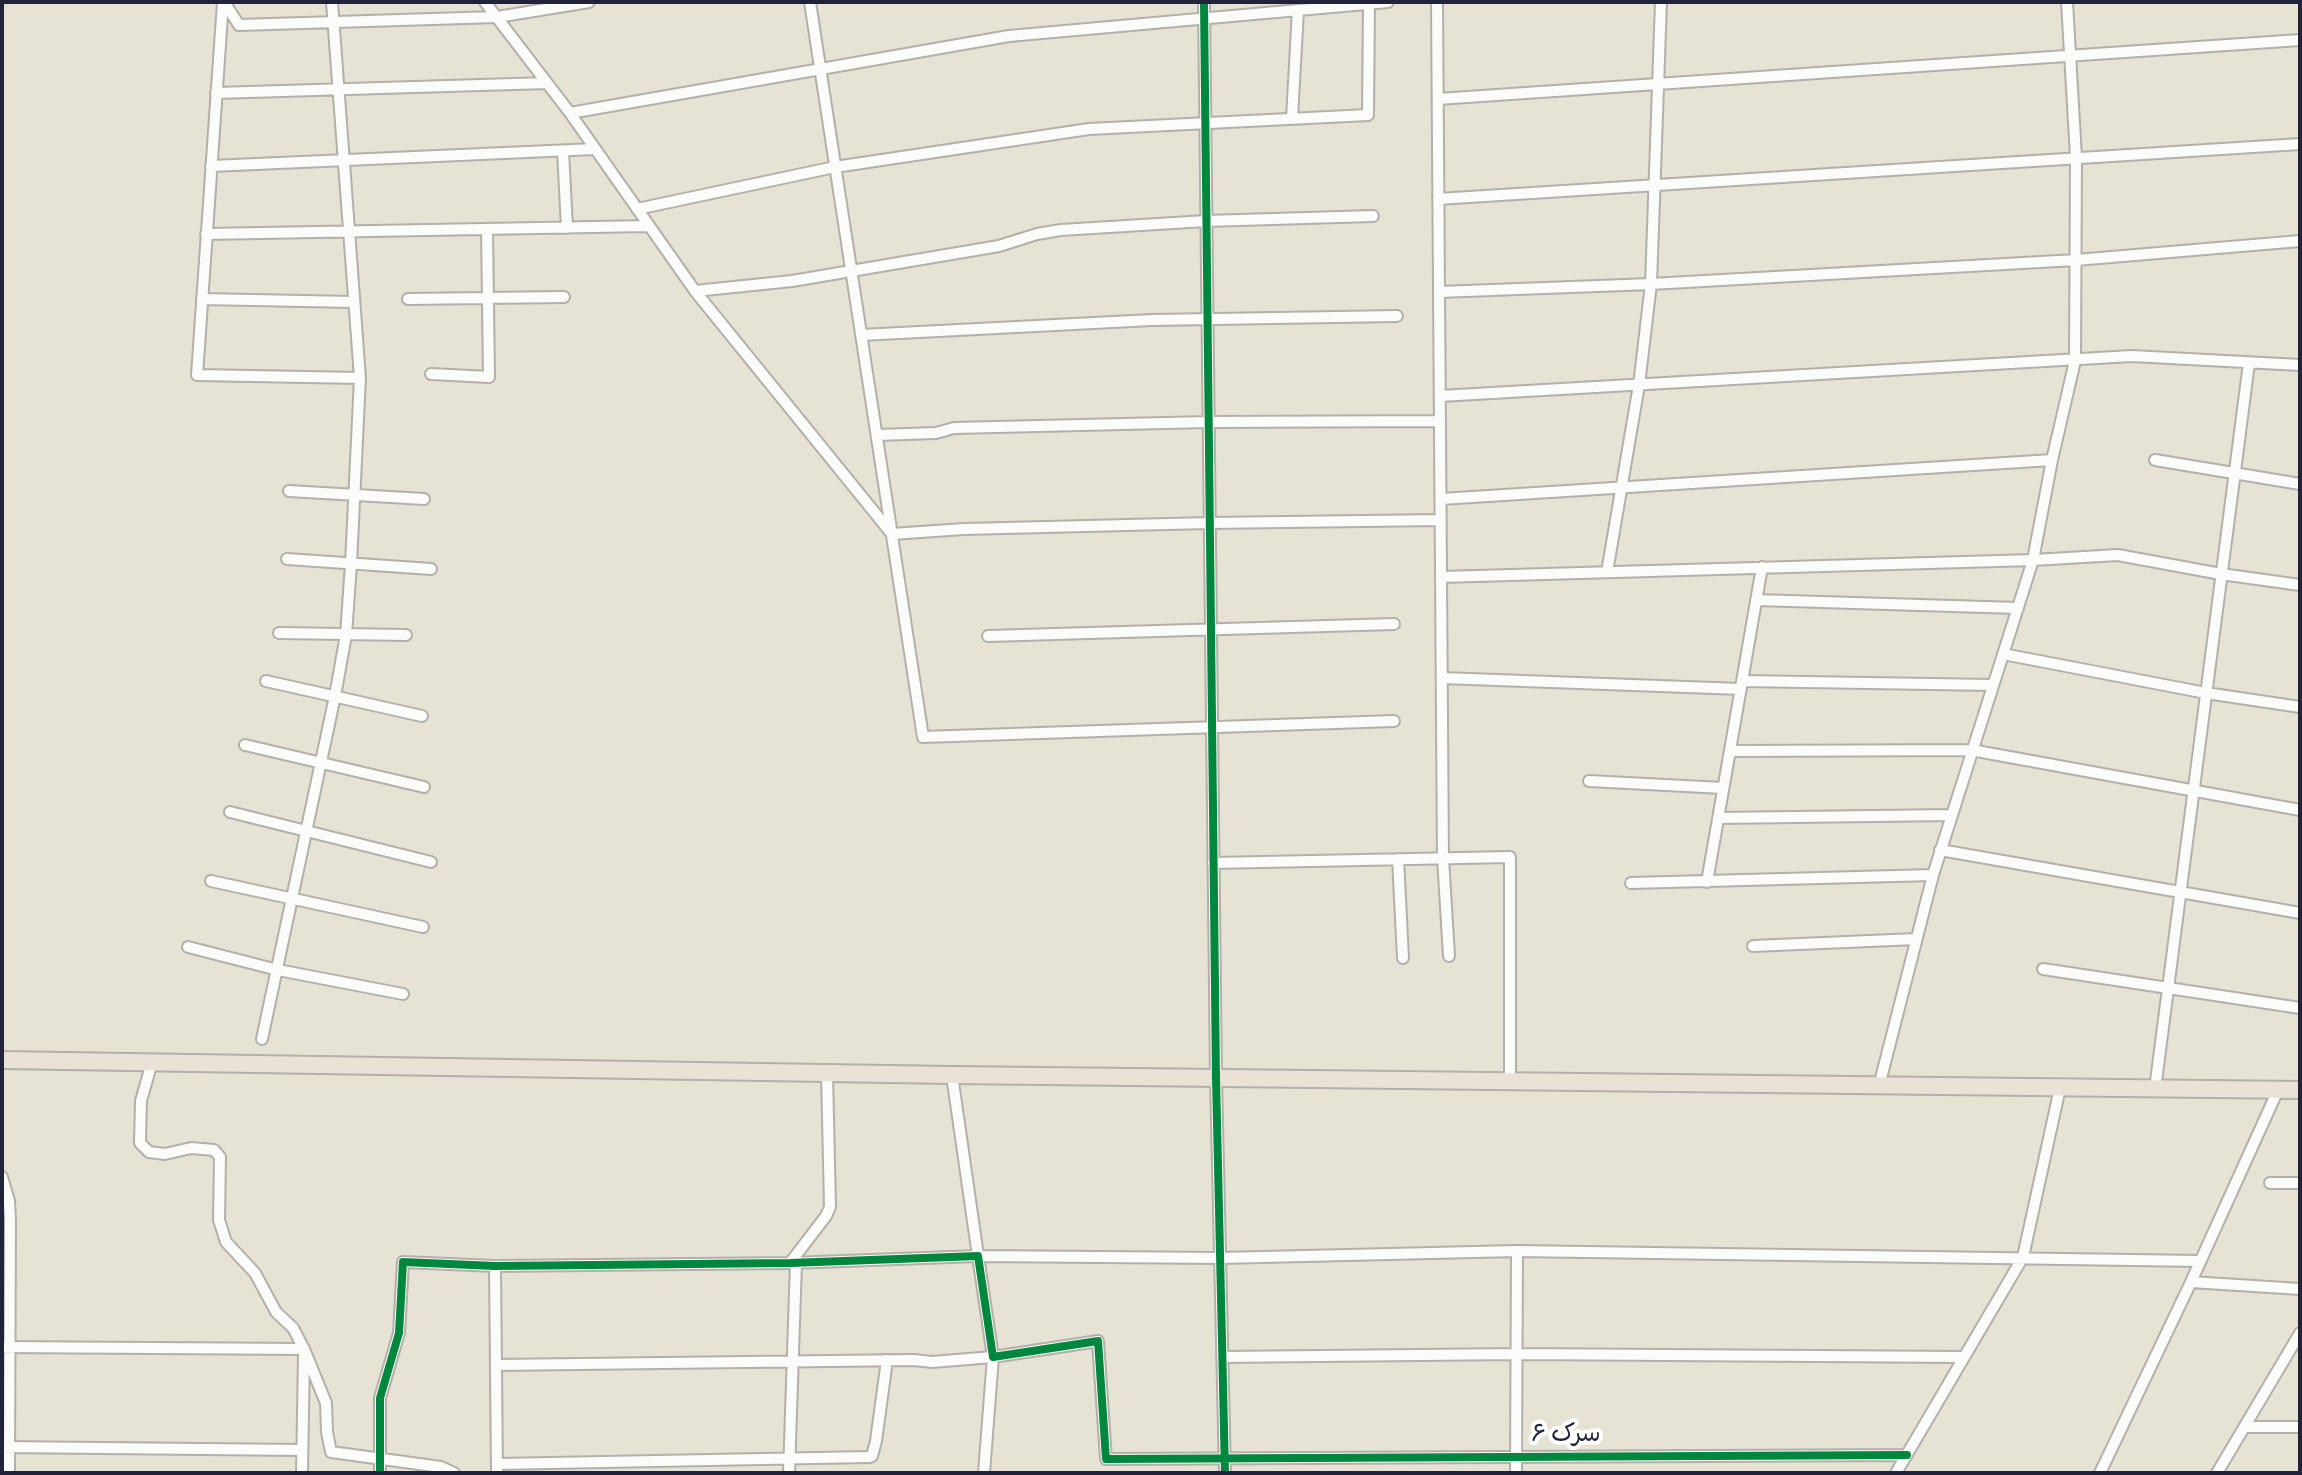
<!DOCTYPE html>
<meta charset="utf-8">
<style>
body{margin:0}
#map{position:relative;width:2302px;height:1475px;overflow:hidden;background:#e6e3d5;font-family:Itim,sans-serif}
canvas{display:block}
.frame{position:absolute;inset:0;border:4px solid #22223b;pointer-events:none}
</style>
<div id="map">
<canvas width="2302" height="1475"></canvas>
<div class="frame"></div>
</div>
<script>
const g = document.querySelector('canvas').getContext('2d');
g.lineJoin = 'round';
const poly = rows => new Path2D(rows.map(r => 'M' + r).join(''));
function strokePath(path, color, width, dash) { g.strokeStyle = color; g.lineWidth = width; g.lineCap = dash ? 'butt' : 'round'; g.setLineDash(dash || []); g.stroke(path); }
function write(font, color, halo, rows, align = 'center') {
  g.font = font + ' Itim,"Playpen Sans Arabic",sans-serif'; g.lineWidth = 8; g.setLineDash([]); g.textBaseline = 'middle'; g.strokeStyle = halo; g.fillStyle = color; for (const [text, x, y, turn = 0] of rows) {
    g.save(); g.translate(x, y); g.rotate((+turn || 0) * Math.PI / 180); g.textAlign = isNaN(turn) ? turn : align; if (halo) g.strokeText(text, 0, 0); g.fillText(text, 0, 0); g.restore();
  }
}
const street = poly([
 [223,2,197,375,360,378],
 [224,2,239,25,497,17,589,2],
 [485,2,570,113,695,291,892,534,964,529,1209,523,1441,520],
 [810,2,923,737,1394,721],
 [1204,2,1216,1078,1225,1473],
 [1437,2,1443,858,1449,956],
 [216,93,547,83],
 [1438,99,2300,40],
 [570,113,1009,36,1388,2],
 [1292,118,1298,10],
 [563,151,567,228],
 [211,166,595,149],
 [1438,199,2300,144],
 [637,209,835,167,1089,129,1368,115,1369,4],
 [206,234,649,226],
 [695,291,792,281,999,246,1037,234,1061,230,1206,221,1373,216],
 [1439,292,1651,284,2076,260,2300,241],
 [202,299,353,302],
 [408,299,564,297],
 [861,335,1152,320,1397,316],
 [431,374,489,377,487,229],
 [1440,396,2132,356,2300,365],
 [877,435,936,433,954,428,1208,422,1440,421],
 [2155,460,2300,484],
 [289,491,424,499],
 [1441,499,2052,460],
 [287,559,431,569],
 [1607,572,1639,385,1651,284,1661,2],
 [1441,577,2033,560,2118,555,2221,574,2300,585],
 [1756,600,2018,608],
 [279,633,406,635],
 [988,636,1394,624],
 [2003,654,2206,693,2300,707],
 [1442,678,1741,689],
 [266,681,422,716],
 [1742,681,1993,685],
 [245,745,424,787],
 [1730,751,1971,750,2300,810],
 [1589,781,1723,788],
 [230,812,431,862],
 [1718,818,1951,815],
 [1940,850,2300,913],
 [1398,859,1403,958],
 [1213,863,1510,857,1510,1081],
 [211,881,423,927],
 [1707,882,1762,567],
 [1631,883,1933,875],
 [1753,946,1916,939],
 [188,947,278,970,403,994],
 [2043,969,2300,1008],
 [262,1039,335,696,346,635,351,564,360,378,332,2],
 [152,1062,141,1101,140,1143,149,1152,165,1154,191,1148,214,1150,220,1157,219,1220,226,1242,255,1273,276,1312,293,1328,304,1349,326,1403,327,1432,331,1452,441,1467,454,1473],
 [952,1075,978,1256,1220,1258,1517,1251,2200,1261],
 [1879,1086,1933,875,2033,560,2052,460,2075,361,2076,157,2067,2],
 [2155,1089,2249,363],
 [2,1177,9,1201,10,1220,9,1473],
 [2270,1183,2300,1183],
 [790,1263,826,1216,830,1207,827,1073],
 [495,1266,497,1473],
 [2191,1282,2300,1289],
 [2,1347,304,1349],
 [1222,1357,1518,1354,1963,1357],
 [496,1365,914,1360,932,1362,993,1357,984,1473],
 [2245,1427,2300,1427],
 [2,1447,302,1450],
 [497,1464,869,1457,872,1456,876,1441,887,1360],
 [302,1473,304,1355],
 [380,1473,380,1398,399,1333,403,1262,495,1266,790,1263,978,1256,993,1357,1098,1341,1106,1459,1907,1455],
 [789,1473,796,1263],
 [1516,1473,1517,1251],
 [1896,1473,2023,1257,2060,1088],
 [2100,1473,2191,1282,2278,1090],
 [2217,1473,2300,1333]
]);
const primary = poly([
 [2,1060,952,1075,2300,1090]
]);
strokePath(street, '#b2b0a9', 14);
strokePath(primary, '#b2b0a9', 20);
strokePath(street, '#fbfbf9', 10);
strokePath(primary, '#eae2d7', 16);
strokePath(poly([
 [1204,2,1216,1078,1225,1473],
 [380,1473,380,1398,399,1333,403,1262,495,1266,790,1263,978,1256,993,1357,1098,1341,1106,1459,1907,1455]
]), '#00873e', 8);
write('24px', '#22223b', '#fff', [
 ["سرک ۶",1566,1435]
]);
</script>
